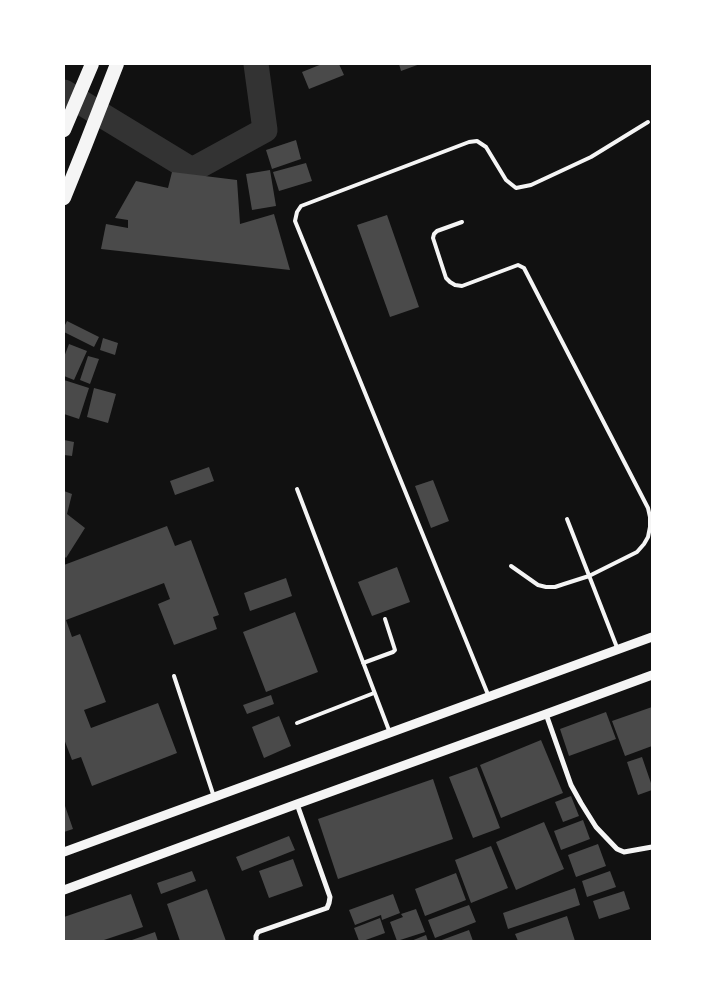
<!DOCTYPE html>
<style>
body{margin:0}
#map{position:relative;width:716px;height:1005px;overflow:hidden;background:#111;font-family:"DM Sans",sans-serif}
canvas{display:block}
.frame{position:absolute;inset:0;border:65px solid #fff;pointer-events:none}
</style>
<div id="map">
<canvas width="716" height="1005"></canvas>
<div class="frame"></div>
</div>
<script>
const g = document.querySelector('canvas').getContext('2d');
g.lineJoin = 'round';
const poly = rows => new Path2D(rows.map(r => 'M' + r).join(''));
function strokePath(path, color, width, dash) { g.strokeStyle = color; g.lineWidth = width; g.lineCap = dash ? 'butt' : 'round'; g.setLineDash(dash || []); g.stroke(path); }
function paint(path, color) { g.fillStyle = color; g.fill(path, 'evenodd'); }
strokePath(poly([
 [64,92,192,170,265,130,256,64]
]), '#333', 25);
paint(poly([
 [322,64,339,64,344,75,309,89,302,72],
 [399,64,420,64,401,71],
 [296,140,301,159,272,169,266,150],
 [306,163,312,181,279,191,273,172],
 [270,170,276,206,252,210,246,174],
 [172,172,237,180,240,224,274,214,290,270,101,249,106,224,128,228,128,220,115,218,136,181,168,188],
 [387,215,419,307,390,317,357,225],
 [67,321,99,337,94,347,64,332,64,327],
 [103,338,118,343,115,355,100,350],
 [69,344,87,351,74,380,64,376,64,357],
 [88,356,99,359,90,384,80,380],
 [64,380,89,388,79,419,64,414],
 [94,388,116,394,108,423,87,417],
 [64,440,74,442,72,456,64,455],
 [209,467,214,481,175,495,170,481],
 [433,480,449,521,431,528,415,486],
 [64,491,72,494,67,514,85,528,66,558,64,556],
 [167,526,175,546,191,540,219,615,213,617,217,629,174,645,158,604,170,599,164,583,66,620,72,637,80,634,106,702,84,710,91,728,158,703,177,753,92,786,81,757,72,760,64,739,64,565],
 [397,567,410,602,372,616,358,582],
 [286,578,292,596,250,611,244,593],
 [295,612,318,672,266,692,243,632],
 [271,695,274,704,247,714,243,705],
 [652,707,652,746,625,756,612,721],
 [606,712,616,739,569,756,560,729],
 [279,716,291,746,264,758,252,727],
 [541,740,563,793,501,818,480,765],
 [642,757,652,786,652,790,638,795,627,762],
 [477,767,500,828,473,838,449,777],
 [433,779,453,839,338,879,318,819],
 [571,796,579,816,563,822,555,802],
 [64,803,73,829,64,832],
 [583,820,590,839,561,850,554,831],
 [544,822,564,869,516,890,496,842],
 [289,836,295,850,242,871,236,857],
 [598,844,606,866,576,877,568,855],
 [491,846,508,888,471,903,455,860],
 [293,859,303,886,269,898,259,871],
 [192,871,196,881,161,894,157,883],
 [610,871,616,887,587,897,582,881],
 [456,873,466,900,425,916,415,889],
 [575,888,580,905,508,929,503,913],
 [207,889,226,941,180,941,167,904],
 [624,891,630,909,599,919,593,901],
 [131,894,143,927,101,941,64,941,64,917],
 [393,894,400,913,382,920,381,915,355,925,349,910],
 [469,905,476,922,435,938,428,920],
 [416,909,425,932,397,941,390,922,403,917,401,914],
 [567,916,575,941,518,941,515,934],
 [380,918,385,933,363,941,359,941,354,928],
 [469,930,473,941,439,941],
 [155,932,158,941,129,941],
 [426,935,428,941,411,941]
]), '#4a4a4a');
strokePath(poly([
 [462,222,437,231,434,234,433,238,446,278,450,282,455,285,462,286,518,265,524,268,648,508,650,517,650,527,648,537,644,544,637,552,589,576,564,584,555,587,546,587,538,585,511,566],
 [297,489,390,733],
 [567,519,618,650],
 [363,663,393,652,395,650,385,619],
 [174,676,214,797],
 [489,697,295,221,297,212,301,206,469,142,477,141,486,147,506,180,516,188,531,185,591,157,648,122],
 [297,723,374,693]
]), '#f5f5f5', 4);
strokePath(poly([
 [546,714,571,785,581,803,596,827,617,849,624,852,652,847],
 [256,941,256,936,258,932,327,908,329,903,330,897,297,804]
]), '#f5f5f5', 5);
strokePath(poly([
 [64,852,652,637],
 [64,890,297,804,546,714,652,675]
]), '#f5f5f5', 9);
strokePath(poly([
 [64,130,92,64],
 [64,198,85,146,117,64]
]), '#f5f5f5', 14);
</script>
